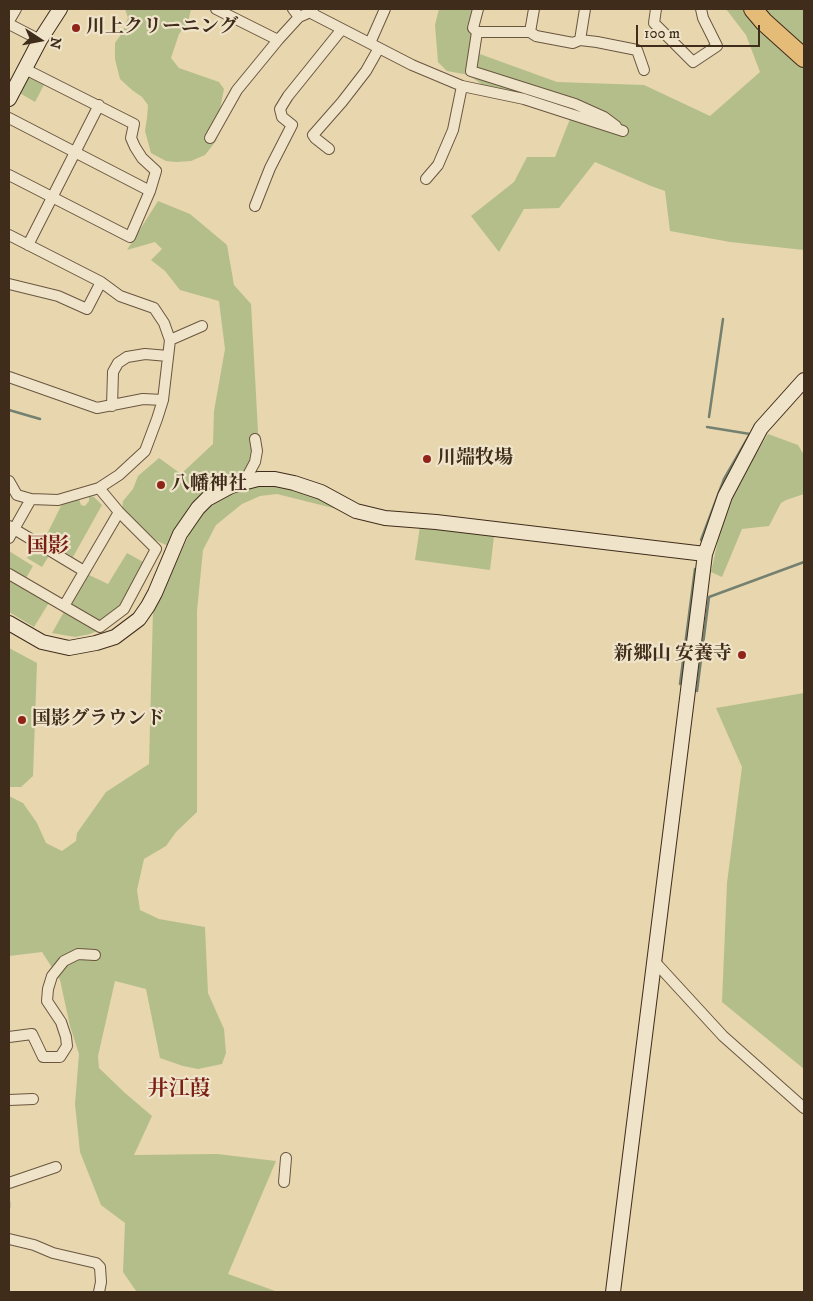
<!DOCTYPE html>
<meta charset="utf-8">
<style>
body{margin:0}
#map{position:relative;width:813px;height:1301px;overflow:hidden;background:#e7d6ae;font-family:"IM FELL DW Pica",serif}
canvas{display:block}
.frame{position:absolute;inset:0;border:10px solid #402c1a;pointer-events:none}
.north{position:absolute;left:15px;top:15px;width:50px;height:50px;-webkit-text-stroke:4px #efe4ca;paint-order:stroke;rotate:101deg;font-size:14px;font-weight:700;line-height:20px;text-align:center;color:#402c1a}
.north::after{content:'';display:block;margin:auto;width:18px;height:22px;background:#402c1a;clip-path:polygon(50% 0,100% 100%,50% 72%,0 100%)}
.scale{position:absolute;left:636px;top:25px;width:124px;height:22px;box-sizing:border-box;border:2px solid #402c1a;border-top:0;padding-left:6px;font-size:15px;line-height:18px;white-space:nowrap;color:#402c1a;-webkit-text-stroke:4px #efe4ca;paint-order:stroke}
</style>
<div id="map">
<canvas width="813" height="1301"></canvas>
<div class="frame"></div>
<div class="north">N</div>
<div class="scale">100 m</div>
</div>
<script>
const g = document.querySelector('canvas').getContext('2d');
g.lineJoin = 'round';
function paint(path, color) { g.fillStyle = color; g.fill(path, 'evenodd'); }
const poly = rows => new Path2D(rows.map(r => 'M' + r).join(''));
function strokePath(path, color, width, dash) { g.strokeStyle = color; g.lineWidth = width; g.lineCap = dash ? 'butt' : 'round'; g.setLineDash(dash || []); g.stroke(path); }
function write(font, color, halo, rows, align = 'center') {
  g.font = font + ' "IM FELL DW Pica","Noto Serif JP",serif'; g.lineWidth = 4.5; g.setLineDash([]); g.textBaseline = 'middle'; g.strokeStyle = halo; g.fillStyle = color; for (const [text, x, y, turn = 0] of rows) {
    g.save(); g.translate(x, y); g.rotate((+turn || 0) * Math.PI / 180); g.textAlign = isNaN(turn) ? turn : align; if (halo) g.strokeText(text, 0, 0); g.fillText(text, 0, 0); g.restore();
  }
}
paint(poly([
 [125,9,191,9,188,23,179,34,171,58,179,68,219,82,224,89,220,109,220,130,216,141,205,155,191,161,176,162,166,161,151,153,145,131,147,118,148,105,142,97,132,90,120,79,115,59,115,43,122,33,128,18],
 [439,9,477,9,477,53,557,82,644,85,710,116,760,72,746,35,726,9,804,9,804,250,730,242,670,231,665,191,651,186,595,162,559,208,524,209,499,252,471,216,514,182,527,157,555,157,570,119,563,104,540,96,509,96,488,89,469,75,447,71,438,62,435,25],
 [28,75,45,83,35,102,18,92],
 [158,201,190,214,227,245,234,285,251,304,259,449,245,475,234,479,217,482,199,497,186,516,168,546,151,538,122,509,123,501,133,489,138,476,159,458,181,474,213,444,214,411,225,349,219,301,180,290,165,271,151,260,162,249,155,242,127,250],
 [768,434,798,445,804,455,804,494,786,500,781,503,769,526,742,529,722,577,711,572,723,518,741,478],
 [270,484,303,489,337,506,337,509,277,494,260,496,242,504,216,525,203,550,197,611,197,812,176,832,166,846,144,859,137,890,140,910,159,919,205,927,208,993,224,1029,226,1053,222,1064,198,1069,183,1066,160,1058,146,989,115,981,98,1056,99,1068,125,1093,152,1116,134,1155,217,1154,276,1161,228,1274,278,1292,140,1292,136,1291,123,1272,125,1223,101,1205,80,1152,75,1104,79,1054,70,1026,60,980,42,952,9,956,9,796,23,803,37,823,46,843,62,851,76,841,77,833,106,792,149,764,153,611,196,520,206,509,216,500,245,488],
 [89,496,94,497,102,505,73,557,44,540,62,504,79,499,81,505,85,506,89,501],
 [420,526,494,536,490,570,415,560],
 [35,545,50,554,42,567,27,558],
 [9,551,33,566,26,578,9,568],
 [127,553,145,563,122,607,101,622,67,604,85,573,108,584],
 [9,577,50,601,34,627,9,612],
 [65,610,99,630,90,634,75,637,52,633],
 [9,648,37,663,33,776,21,787,9,787],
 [804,693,804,1069,722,1002,727,883,742,767,716,708]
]), '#b4be8b');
strokePath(poly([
 [9,410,40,419],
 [709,417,723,319],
 [701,540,724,479,750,434,707,427],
 [680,684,695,569],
 [697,691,709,597,804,562],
 [9,1208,9,1202]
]), '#748170', 2.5);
const street = poly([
 [216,9,278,40,299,17],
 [293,9,299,17,306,14],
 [313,9,311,13,379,48,412,65,462,86,524,99,623,131],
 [478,9,473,28,477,32,471,71,575,104,604,117,616,126],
 [656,9,654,23,693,62,717,46,703,18,701,9],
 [9,21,16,9],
 [9,24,40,40],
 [477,32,530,32,536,36,573,43,580,40,585,9],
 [530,32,534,9],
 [580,40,597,42,637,50,644,70],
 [370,43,385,9],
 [9,118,150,191],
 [210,138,237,90,278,40],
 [329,149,315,138,313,135,342,102,366,71,379,48],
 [9,175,130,237,150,191,156,171,142,158,135,147,131,138,134,124,25,69],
 [426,179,438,165,453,130,462,86],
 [255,206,270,168,292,125,282,117,280,109,288,96,342,29],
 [9,235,101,282,120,296,154,308,164,323,170,340,163,400,157,419,145,451,119,475,99,488,58,500,31,499,17,495,9,481],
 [28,245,99,105],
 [9,284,58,296,87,309,101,282],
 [170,340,202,326],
 [9,377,97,408,143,399,163,400],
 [112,406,113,372,118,363,127,357,145,354,168,356],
 [248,475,255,462,257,451,255,439],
 [9,526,84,571],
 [9,538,31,499],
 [9,574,100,627,124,609,156,549,119,512,99,488],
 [64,606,119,512],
 [655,962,723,1036,804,1108],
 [9,1037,32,1034,43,1057,60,1057,67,1046,66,1037,61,1022,47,1001,48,989,52,976,64,961,78,954,95,955],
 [9,1100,33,1099],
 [284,1182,286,1158],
 [9,1183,56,1167],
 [9,1239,34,1245,53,1253,96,1263,100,1267,101,1282,99,1292]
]);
const secondary = poly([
 [9,99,40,40,60,9],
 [9,623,42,642,69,648,96,643,115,637,139,619,148,606,155,593,180,534,198,508,207,499,231,486,258,479,275,479,294,483,321,492,356,511,385,518,436,522,705,554],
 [613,1292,705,554,725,496,761,428,804,380]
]);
const highway = poly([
 [753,9,764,22,804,58]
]);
strokePath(street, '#6a563f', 12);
strokePath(secondary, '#402c1a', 16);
strokePath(highway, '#402c1a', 20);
strokePath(street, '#efe4ca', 10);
strokePath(secondary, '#efe4ca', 14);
strokePath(highway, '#e4bb77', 18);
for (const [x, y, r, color] of [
 [76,28,5,"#8f2418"],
 [427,459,5,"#8f2418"],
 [161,485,5,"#8f2418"],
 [742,655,5,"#8f2418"],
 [22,720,5,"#8f2418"]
]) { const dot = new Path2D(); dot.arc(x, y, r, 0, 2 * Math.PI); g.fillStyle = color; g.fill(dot); strokePath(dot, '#efe4ca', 2); }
write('bold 19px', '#402c1a', '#efe4ca', [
 ["川上クリーニング",86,28],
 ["川端牧場",437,459],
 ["八幡神社",171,485],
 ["新郷山 安養寺",732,655,"right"],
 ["国影グラウンド",32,720]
], 'left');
write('bold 21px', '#7a1f14', '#efe4ca', [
 ["国影",48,548],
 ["井江葭",179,1091]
]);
</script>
